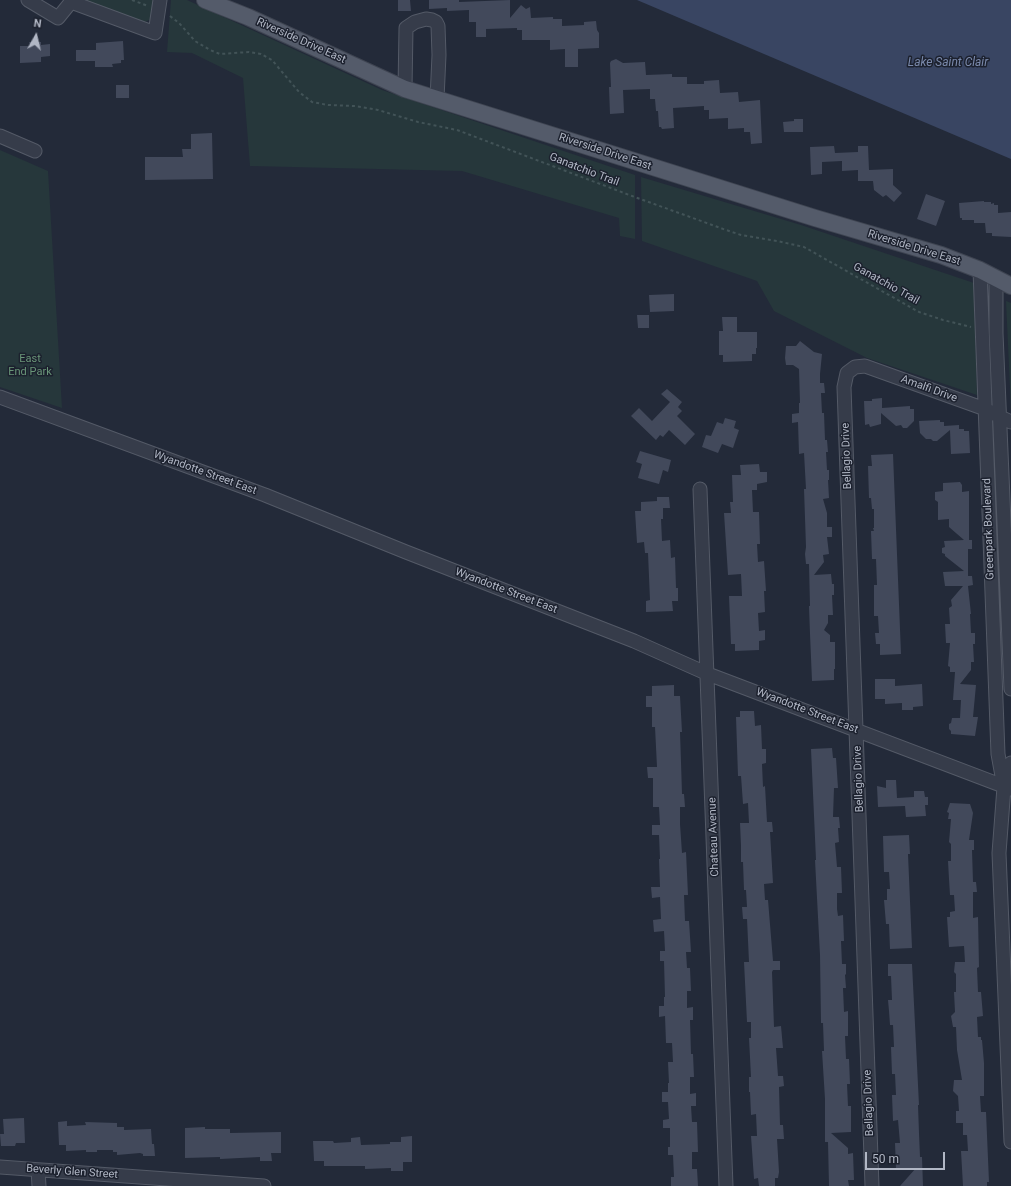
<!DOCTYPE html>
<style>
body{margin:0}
#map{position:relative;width:1011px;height:1186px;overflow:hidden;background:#232a39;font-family:Roboto,sans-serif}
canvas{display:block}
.north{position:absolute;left:16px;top:16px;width:40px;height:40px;-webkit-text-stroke:3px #1c212e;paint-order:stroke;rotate:8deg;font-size:11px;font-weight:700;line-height:16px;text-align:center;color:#b1b7c5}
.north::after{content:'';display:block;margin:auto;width:14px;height:18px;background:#b1b7c5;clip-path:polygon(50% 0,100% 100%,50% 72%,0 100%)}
.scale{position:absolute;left:865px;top:1152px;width:80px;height:18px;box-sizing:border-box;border:2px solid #b1b7c5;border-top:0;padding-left:5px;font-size:12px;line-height:14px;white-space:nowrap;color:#b1b7c5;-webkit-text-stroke:3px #1c212e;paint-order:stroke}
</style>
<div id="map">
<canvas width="1011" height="1186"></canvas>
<div class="north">N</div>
<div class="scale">50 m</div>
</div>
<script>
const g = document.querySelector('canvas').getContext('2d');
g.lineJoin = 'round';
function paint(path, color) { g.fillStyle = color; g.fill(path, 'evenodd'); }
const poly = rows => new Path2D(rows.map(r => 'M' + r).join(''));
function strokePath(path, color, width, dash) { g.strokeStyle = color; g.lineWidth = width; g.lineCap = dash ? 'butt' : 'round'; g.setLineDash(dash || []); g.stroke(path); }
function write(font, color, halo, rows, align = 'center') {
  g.font = font + ' Roboto,sans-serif'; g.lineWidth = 3; g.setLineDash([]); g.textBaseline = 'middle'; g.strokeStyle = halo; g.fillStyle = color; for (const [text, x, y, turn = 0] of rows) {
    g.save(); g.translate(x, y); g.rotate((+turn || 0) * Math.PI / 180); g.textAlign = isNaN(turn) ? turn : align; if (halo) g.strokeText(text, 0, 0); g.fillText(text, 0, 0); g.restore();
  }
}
paint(poly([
 [72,0,155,0,151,19,143,23],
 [171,0,187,0,382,90,635,175,635,239,620,236,619,218,462,171,250,166,243,78,192,53,167,52],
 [0,150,48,171,62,408,0,387],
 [641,177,801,225,974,283,977,395,867,358,774,311,757,281,642,241],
 [1006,301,1011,303,1011,410]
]), '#26373b');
paint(poly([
 [637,0,1011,0,1011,159]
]), '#394562');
paint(poly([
 [398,0,410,0,411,11,398,11],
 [429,0,459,0,459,2,510,0,510,18,521,5,526,9,530,7,531,18,553,17,553,19,562,19,562,26,584,25,584,22,596,21,597,30,599,33,599,48,578,49,578,67,565,67,565,49,550,50,550,40,522,40,522,30,517,30,517,28,486,29,486,37,476,37,476,22,469,22,469,10,447,11,447,8,429,9],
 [123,41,124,60,121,60,121,63,112,64,113,67,95,67,95,61,76,61,76,50,96,50,96,43],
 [29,42,41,42,41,45,50,44,50,56,41,57,41,62,20,63,20,46,30,46],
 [616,59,623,63,645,62,646,75,672,74,672,77,687,77,687,84,704,84,704,81,719,80,720,93,738,92,739,102,760,100,762,143,751,144,750,132,744,132,744,128,728,129,728,118,709,119,709,110,704,110,704,106,673,108,674,128,662,129,661,127,659,127,658,111,656,111,655,99,650,99,650,89,623,90,624,113,610,114,609,87,611,87,610,63,611,61],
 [116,85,129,85,129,98,116,98],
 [794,119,803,119,803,132,784,132,783,122,794,121],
 [212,133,213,179,145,180,145,157,183,157,182,149,191,149,191,134],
 [834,146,835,153,858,152,858,146,868,146,869,170,893,169,893,185,902,193,894,202,886,195,883,197,874,190,873,181,858,181,858,170,842,171,842,161,822,162,822,174,811,175,810,147],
 [926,194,945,201,936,226,917,219],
 [984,201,984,202,991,202,991,204,994,203,994,205,998,205,998,213,1011,212,1011,237,992,236,992,233,986,233,985,223,974,223,974,220,962,220,962,218,960,218,959,203],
 [674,294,674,311,650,312,649,295],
 [637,315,649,315,649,328,638,328],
 [722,317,737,317,737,332,757,332,757,348,756,348,756,354,752,354,752,361,723,362,723,355,719,355,719,331,723,331],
 [800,341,814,352,822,354,820,374,820,383,824,383,825,393,821,393,822,413,824,413,825,440,827,440,828,452,826,452,827,470,829,470,829,480,828,480,829,498,823,499,827,513,827,527,832,527,832,537,827,537,829,554,823,555,824,562,814,575,831,574,832,584,834,584,834,595,832,595,833,615,828,615,828,623,824,630,830,635,830,642,835,642,835,669,834,669,834,680,812,681,810,634,809,606,810,606,809,564,806,564,805,554,806,547,804,489,806,489,804,453,799,454,798,422,792,423,792,414,799,413,799,403,800,403,799,369,793,365,786,365,785,358,786,346,796,346],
 [667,389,682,402,678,407,682,411,677,416,695,434,685,445,669,430,663,437,660,435,656,440,631,416,639,408,652,421,670,402,661,394],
 [882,398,882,408,910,406,910,409,914,409,914,421,907,428,903,428,901,425,896,426,881,413,881,424,870,427,869,424,865,425,864,401,872,401,872,399],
 [725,418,736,421,734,428,739,430,733,448,722,444,718,453,702,447,706,435,711,436,717,422,723,424],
 [940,420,940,422,944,422,944,426,959,425,959,429,964,429,964,431,969,431,970,453,951,454,950,430,937,441,933,441,931,439,926,439,920,433,919,421],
 [640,451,671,460,668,472,663,470,659,484,638,478,642,464,636,462],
 [893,454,901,654,880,655,880,644,876,644,875,633,879,633,878,616,874,616,874,585,877,585,876,559,872,559,871,531,874,531,873,528,874,528,874,509,872,509,871,498,869,498,868,466,872,466,871,455],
 [759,464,760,472,767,472,767,482,757,484,757,490,752,490,753,512,759,512,760,544,757,544,758,562,764,561,766,591,764,591,765,612,758,613,759,631,765,630,765,640,759,641,759,650,735,651,735,644,731,644,729,596,742,596,741,574,728,575,724,513,731,513,730,502,733,502,732,475,741,475,740,465],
 [960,482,962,485,962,492,969,491,969,540,972,540,972,549,968,549,968,576,972,576,973,585,968,586,971,614,970,614,971,633,975,633,975,644,973,644,974,662,971,662,971,670,960,684,976,685,973,717,978,717,975,736,951,734,951,731,949,729,949,724,951,723,952,718,960,718,961,700,953,700,955,672,950,672,950,667,948,666,950,643,946,643,945,624,950,624,949,608,952,606,951,600,963,586,945,586,943,572,964,571,945,556,945,554,942,553,942,548,945,547,944,541,964,540,949,527,949,519,938,520,938,502,935,500,935,492,943,491,943,483],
 [657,497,669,497,670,508,663,508,663,519,661,519,662,541,670,540,671,558,675,557,676,588,678,588,678,601,672,601,673,611,646,612,646,601,650,600,648,553,645,553,644,542,637,543,635,511,641,511,641,502,657,501],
 [875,679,895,679,895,686,922,684,923,706,913,707,913,710,902,710,902,703,885,704,885,699,875,699],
 [674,685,674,696,680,696,682,732,680,732,681,762,682,794,684,794,685,807,680,807,680,824,682,853,686,852,688,895,684,895,685,921,689,921,691,952,686,952,687,968,690,968,691,991,687,991,687,1008,693,1007,693,1020,690,1020,691,1054,693,1054,694,1077,690,1077,690,1094,696,1093,696,1106,691,1106,692,1122,697,1122,698,1152,692,1152,692,1169,697,1169,698,1186,671,1186,671,1177,674,1177,673,1155,668,1155,668,1147,670,1147,670,1128,663,1128,663,1120,669,1119,668,1102,662,1102,662,1092,668,1092,668,1083,669,1083,668,1062,673,1062,672,1043,666,1043,665,1016,659,1017,659,1006,664,1006,664,997,665,997,664,961,660,961,660,951,665,951,664,931,654,932,653,920,661,919,660,897,652,898,651,887,660,887,659,859,660,859,659,835,652,835,652,825,660,825,659,807,653,807,653,778,648,778,647,767,657,767,655,727,652,727,652,707,646,707,646,696,652,696,652,686],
 [740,711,754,711,755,726,761,725,762,749,766,749,766,763,762,764,763,787,765,786,767,822,772,822,773,832,770,832,773,883,764,884,765,900,768,900,773,961,780,961,780,970,773,970,772,972,774,1027,781,1026,783,1048,776,1048,778,1076,783,1076,784,1086,779,1087,780,1125,783,1125,784,1139,777,1139,779,1172,778,1178,775,1178,775,1186,759,1186,758,1178,754,1179,751,1136,757,1136,756,1114,751,1115,750,1092,749,1092,749,1077,751,1077,749,1038,751,1038,751,1022,747,1022,744,962,749,962,747,919,743,919,742,907,747,907,746,890,744,890,743,862,741,862,741,846,740,823,749,823,748,803,743,804,741,776,738,776,736,717,740,717],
 [832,748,833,758,836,758,838,788,834,788,833,817,839,817,840,828,838,828,839,842,835,843,837,867,841,867,842,893,837,893,837,909,838,916,843,915,844,941,841,941,842,964,846,964,846,974,845,975,846,988,843,988,844,1012,848,1011,848,1036,845,1036,846,1059,849,1059,850,1084,847,1084,848,1106,851,1106,851,1132,831,1133,848,1148,848,1154,853,1153,854,1180,848,1180,849,1186,829,1186,828,1142,825,1142,825,1099,822,1051,824,1051,823,1023,821,1023,820,955,815,860,816,860,811,749],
 [886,780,896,780,897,798,914,797,914,791,924,791,925,797,928,797,928,805,925,805,926,816,906,817,905,806,878,807,877,786,886,788],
 [950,803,970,804,973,813,969,840,974,840,974,850,972,850,973,882,976,882,977,892,973,892,973,918,978,917,979,967,977,968,978,992,981,992,983,1016,977,1017,978,1037,981,1037,981,1040,982,1040,984,1063,984,1096,980,1096,981,1112,986,1112,989,1182,987,1182,987,1186,963,1186,961,1151,968,1151,967,1135,963,1135,963,1123,956,1123,956,1111,959,1111,958,1096,953,1091,954,1080,962,1080,957,1050,956,1027,953,1027,951,1016,955,1012,954,992,956,992,956,974,954,972,955,962,965,962,964,946,949,947,947,917,950,917,950,912,955,911,954,895,950,895,949,879,948,861,951,861,951,844,949,842,951,819,948,819,949,813,947,812],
 [909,835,910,854,908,854,912,948,890,949,889,924,886,924,884,900,887,900,887,889,890,889,889,872,884,872,883,836],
 [888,964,912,964,919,1105,918,1105,919,1133,920,1157,922,1157,923,1186,900,1186,916,1168,896,1169,895,1143,900,1143,898,1120,893,1121,892,1095,896,1095,895,1074,892,1074,891,1047,894,1047,893,1025,890,1025,889,1011,888,1000,892,1000,891,976,888,976],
 [24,1118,25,1143,16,1143,15,1146,1,1146,0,1134,4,1134,3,1119],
 [67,1121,67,1126,86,1125,85,1122,117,1123,117,1127,124,1127,124,1130,151,1129,152,1144,154,1144,155,1156,143,1156,143,1154,140,1153,117,1155,117,1152,113,1152,113,1150,97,1150,97,1152,86,1152,86,1150,66,1151,66,1145,59,1145,58,1122],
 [205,1127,205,1129,230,1129,230,1133,281,1132,281,1153,271,1153,272,1161,260,1161,260,1157,220,1159,220,1157,185,1158,185,1128],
 [412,1136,412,1162,403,1162,403,1171,391,1171,391,1168,365,1169,365,1166,324,1166,324,1161,314,1161,313,1141,333,1141,334,1143,351,1142,351,1138,360,1137,361,1145,390,1144,390,1142,401,1142,401,1137]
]), '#42495b');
const minor = poly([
 [28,0,58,18,71,2,155,33,160,0],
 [405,89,406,28,415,22,426,19,432,20,436,22,438,26,439,55,437,99],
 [0,136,35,151],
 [980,270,998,754,1004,787],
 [996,278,996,333,1011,689],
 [0,397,265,495,406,552,634,641,708,674,1011,789],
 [700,489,726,1186],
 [1011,763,1004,787,999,853,1011,1142],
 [0,1167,264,1186],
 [38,1170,39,1186],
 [872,1186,844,387,847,373,855,367,865,366,985,409,1000,417,1011,422]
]);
const major = poly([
 [205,0,248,17,405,89,815,218,941,255,980,270,1011,286]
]);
strokePath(minor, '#545a67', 15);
strokePath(major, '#3f4552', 18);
strokePath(poly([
 [132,0,148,6],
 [170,16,179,23,195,41,210,50,220,54,249,52,261,54,272,60,299,92,312,102,328,105,355,106,378,110,418,122,457,130,632,196,726,230,741,235,777,241,804,247,919,312,943,320,971,327]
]), '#425357', 2, [3, 3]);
strokePath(minor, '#363c4a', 13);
strokePath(major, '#545b6a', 16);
write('11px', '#b1b7c5', '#1c212e', [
 ["Riverside Drive East",301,41,24],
 ["Riverside Drive East",605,152,18],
 ["Ganatchio Trail",584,170,21],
 ["Riverside Drive East",914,248,17],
 ["Ganatchio Trail",886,284,29],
 ["Amalfi Drive",929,389,20],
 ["Bellagio Drive",847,456,-92],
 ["Wyandotte Street East",205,473,20],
 ["Greenpark Boulevard",989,529,-92],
 ["Wyandotte Street East",506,591,21],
 ["Wyandotte Street East",807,711,21],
 ["Bellagio Drive",859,779,-92],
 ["Chateau Avenue",714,837,-92],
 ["Bellagio Drive",869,1103,-92],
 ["Beverly Glen Street",72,1172,4]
]);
write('11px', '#699578', '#1c212e', [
 ["East",30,359],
 ["End Park",30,372]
]);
write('italic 12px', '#7b8aac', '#1c212e', [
 ["Lake Saint Clair",948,63]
]);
</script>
